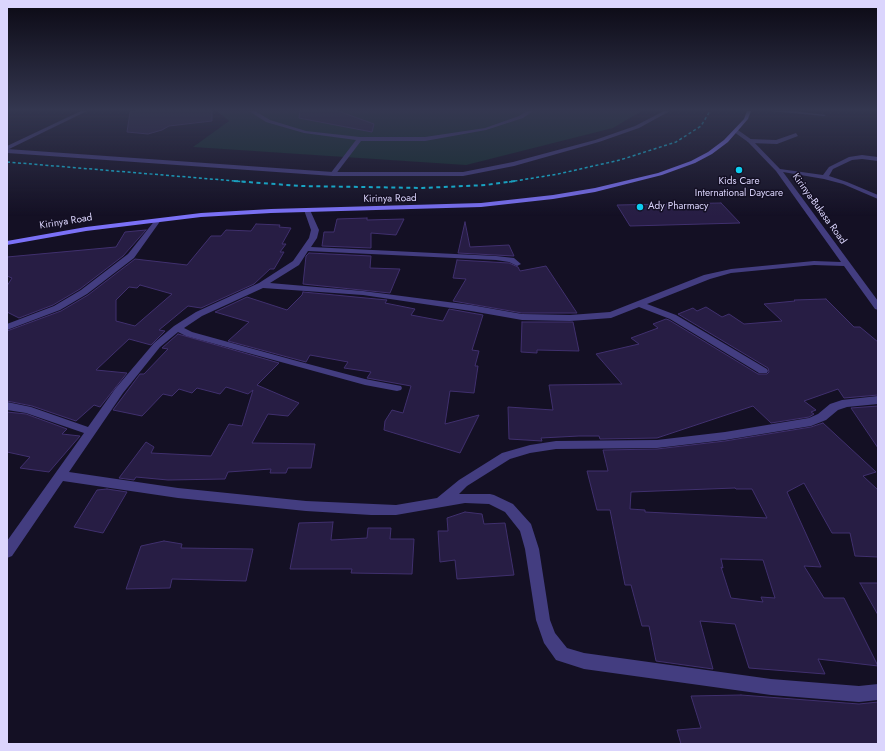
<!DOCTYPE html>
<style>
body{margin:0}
#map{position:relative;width:885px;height:751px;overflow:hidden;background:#141024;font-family:Jost,sans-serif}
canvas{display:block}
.frame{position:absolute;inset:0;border:8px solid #dbd5fd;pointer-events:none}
</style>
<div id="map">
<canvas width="885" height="751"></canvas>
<div class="frame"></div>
</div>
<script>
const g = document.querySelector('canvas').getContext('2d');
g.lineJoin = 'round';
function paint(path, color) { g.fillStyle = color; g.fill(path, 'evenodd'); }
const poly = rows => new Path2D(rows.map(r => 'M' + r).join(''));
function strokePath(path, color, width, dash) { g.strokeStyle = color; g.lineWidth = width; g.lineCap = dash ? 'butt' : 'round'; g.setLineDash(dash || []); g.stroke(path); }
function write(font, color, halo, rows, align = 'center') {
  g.font = font + ' Jost,sans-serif'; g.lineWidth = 3; g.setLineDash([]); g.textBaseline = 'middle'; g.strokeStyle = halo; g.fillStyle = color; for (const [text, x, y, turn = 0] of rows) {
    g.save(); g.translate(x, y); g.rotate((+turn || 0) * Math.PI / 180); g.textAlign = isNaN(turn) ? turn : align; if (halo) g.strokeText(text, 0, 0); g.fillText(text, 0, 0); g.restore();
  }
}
paint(poly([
 [217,111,640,111,640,112,613,128,466,165,193,147,229,121]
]), '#132d2d');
const building = poly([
 [136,111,212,111,212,121,169,126,162,130,148,134,127,132,130,112,136,111],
 [300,111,338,111,374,124,372,132,299,118,300,111],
 [721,203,740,223,630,226,617,205,721,203],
 [367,218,367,220,404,219,396,235,371,233,371,248,322,246,324,232,334,232,337,219,367,218],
 [465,222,470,247,509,245,514,256,458,253,465,222],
 [256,224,280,225,279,227,291,228,282,244,286,244,280,252,284,252,274,269,270,269,254,284,201,308,188,306,159,330,165,331,151,345,129,339,96,370,127,373,100,407,94,405,76,421,32,406,7,401,7,331,61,311,88,295,135,259,187,265,211,236,221,236,226,230,251,231,256,224],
 [140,285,172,294,135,326,116,321,116,300,129,287,137,288,140,285],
 [146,230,123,256,80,289,53,305,19,318,7,312,7,286,12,278,7,276,7,257,116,247,125,232,146,230],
 [309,253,371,256,370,268,400,269,390,293,303,284,306,256,309,253],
 [457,260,509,263,518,267,520,271,546,266,577,313,522,313,453,301,466,279,453,278,457,260],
 [303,292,387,300,385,303,415,309,411,315,443,321,449,309,483,315,472,350,479,351,475,366,478,366,474,393,450,391,445,424,479,415,460,453,384,430,385,421,392,410,403,413,411,386,367,378,371,372,344,368,348,362,310,355,306,362,228,341,249,322,215,312,247,297,287,310,302,295,303,292],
 [826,299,854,327,860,327,878,342,878,395,844,398,838,389,804,401,816,410,811,412,814,414,809,417,771,423,753,406,657,438,600,439,599,436,579,436,541,438,542,441,509,439,508,407,553,410,549,385,622,384,596,354,639,344,631,338,658,328,653,324,666,319,669,320,758,374,767,374,769,372,768,368,678,314,693,308,697,311,706,307,722,317,729,314,744,324,782,321,764,304,795,301,794,300,826,299],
 [522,322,573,322,579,351,537,350,537,353,521,352,522,322],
 [178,334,279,363,257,385,299,403,288,416,268,414,252,443,315,444,311,468,288,468,286,473,270,473,271,469,228,472,225,479,168,480,136,477,134,480,119,478,146,442,154,447,151,453,211,456,229,424,242,426,253,390,248,394,226,387,220,394,197,388,192,393,179,389,172,396,163,394,142,416,113,410,140,374,144,374,168,349,162,348,178,334],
 [878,406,878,448,851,408,878,406],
 [7,412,26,414,67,429,62,434,80,436,49,472,20,468,30,457,7,452,7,412],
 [823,423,876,472,863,476,878,490,878,557,855,556,850,533,832,533,804,483,787,492,821,567,804,566,824,598,844,598,878,666,818,659,825,674,749,668,735,624,700,621,713,669,656,661,649,626,642,626,631,585,625,585,610,510,597,510,587,471,608,471,603,450,657,449,725,441,811,427,823,423],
 [735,488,736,489,752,489,767,518,645,512,645,510,630,509,631,492,735,488],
 [721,559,763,560,775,598,761,597,763,602,731,598,721,567,723,568,721,559],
 [107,489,127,492,103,533,74,527,97,490,107,489],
 [465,512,482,514,484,524,505,523,514,575,457,579,455,560,440,562,438,531,448,531,447,518,465,512],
 [333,522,331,540,367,538,368,528,391,528,390,539,414,539,412,574,351,573,352,569,290,569,299,523,333,522],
 [164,541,182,544,181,548,253,549,246,581,172,579,170,588,126,589,141,546,164,541],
 [860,583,878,583,878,615,860,583],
 [741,695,859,704,878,702,878,744,681,744,677,730,701,728,691,696,741,695]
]);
paint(building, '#271d44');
strokePath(building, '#40306e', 1);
paint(poly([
 [81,111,87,111,7,150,7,146,81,111],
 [249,111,255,111,270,120,306,131,360,137,425,137,485,128,519,116,527,111,533,111,523,118,486,130,425,141,361,141,335,175,333,176,330,174,356,140,304,133,266,122,249,111],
 [796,133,798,136,777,144,750,143,747,141,750,139,776,140,796,133]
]), '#433d80');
paint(poly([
 [771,111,793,111,826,115,824,116,771,111],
 [734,130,738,130,752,140,780,169,823,175,829,167,849,157,862,155,878,157,878,161,862,159,852,160,833,169,829,176,847,182,878,195,878,199,843,184,824,179,783,172,878,301,878,310,875,309,844,266,814,265,731,273,710,279,647,304,676,315,767,369,768,371,767,373,759,373,670,319,639,307,611,318,570,321,522,320,471,311,363,295,263,288,202,316,184,328,192,332,297,361,365,379,401,386,402,388,401,390,397,391,365,385,186,336,178,332,160,347,123,393,69,472,178,488,306,501,396,505,437,498,459,480,502,453,530,445,556,441,657,440,725,432,809,418,818,414,830,404,842,400,878,396,878,404,847,407,838,410,826,420,811,426,725,440,657,448,556,449,530,453,510,459,467,486,459,494,490,494,494,495,513,504,531,524,539,549,550,620,555,633,567,648,584,653,771,679,859,686,878,684,878,700,859,702,771,695,584,669,556,660,544,643,536,620,525,549,520,531,505,512,489,504,465,503,396,515,371,515,306,511,178,498,63,481,12,556,7,558,7,541,84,433,26,413,7,410,7,402,31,407,88,427,115,389,154,343,174,326,196,312,259,283,293,261,309,238,311,230,304,210,305,209,310,210,319,230,317,238,311,247,496,256,514,258,521,264,517,266,509,262,496,260,308,251,299,265,270,283,363,291,471,305,522,314,570,315,610,312,704,275,731,269,814,261,841,262,776,171,748,142,734,132,734,130],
 [156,219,161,220,134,258,87,294,60,310,7,330,7,324,54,306,81,290,128,254,156,219]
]), '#433d80');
paint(poly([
 [664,111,670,111,639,128,599,142,514,166,463,176,333,176,7,153,7,149,333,172,463,172,513,162,595,140,635,126,664,111]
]), '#433d80');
paint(poly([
 [747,111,751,111,748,119,728,142,712,154,695,163,662,175,595,192,553,199,481,207,271,213,201,217,86,231,7,245,7,241,86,227,201,213,271,209,481,203,553,195,595,188,658,173,691,161,708,152,724,140,744,119,747,111]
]), '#7b71f7');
strokePath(poly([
 [7,162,247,182],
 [509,182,558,174,620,160,676,142,701,126,710,111]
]), '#0dcef0', 1.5, [3, 2.5]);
strokePath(poly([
 [234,181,301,186,422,188,486,185,515,181]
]), '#0dcef0', 2, [4, 3.5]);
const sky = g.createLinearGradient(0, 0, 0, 216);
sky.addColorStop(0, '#0b0914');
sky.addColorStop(0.51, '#343750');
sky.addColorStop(1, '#34375000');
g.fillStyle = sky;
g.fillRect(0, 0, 885, 216);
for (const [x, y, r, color] of [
 [739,170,4,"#0dcef0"],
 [640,207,4,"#0dcef0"]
]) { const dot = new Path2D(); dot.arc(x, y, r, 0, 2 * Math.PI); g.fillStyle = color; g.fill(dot); strokePath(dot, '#141024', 1.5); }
write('10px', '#dbd5fd', '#141024', [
 ["Kids Care",739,182],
 ["International Daycare",739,194],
 ["Ady Pharmacy",648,207,"left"]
]);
write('10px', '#dbd5fd', '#141024', [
 ["Kirinya Road",390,199,-1],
 ["Kirinya-Bukasa Road",819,209,54],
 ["Kirinya Road",66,222,-9]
]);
</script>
